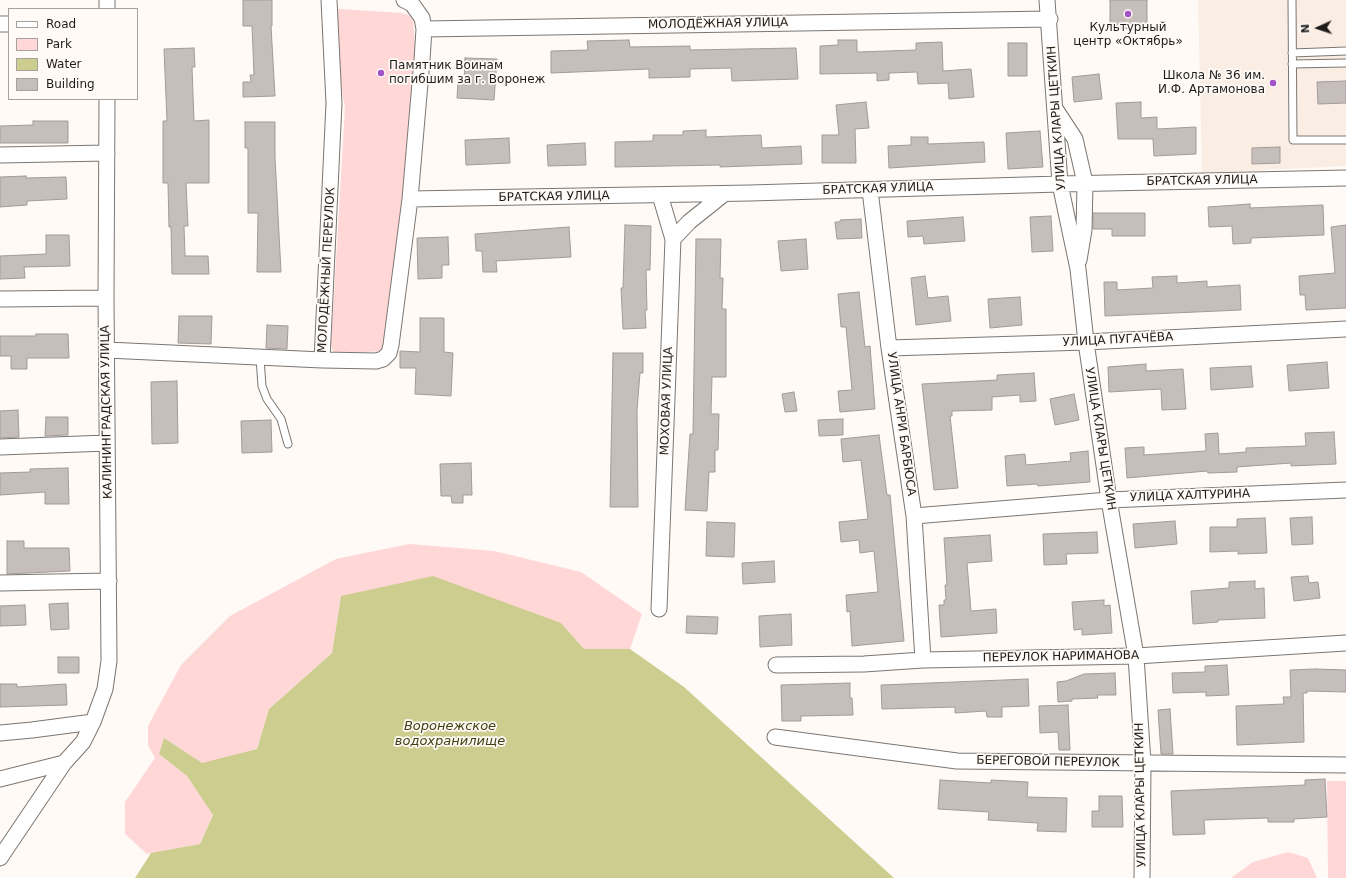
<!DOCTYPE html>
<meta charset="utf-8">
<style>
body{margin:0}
#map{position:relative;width:1346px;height:878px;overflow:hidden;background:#fffaf6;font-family:"DejaVu Sans",sans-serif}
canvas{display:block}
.legend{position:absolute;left:8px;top:8px;width:130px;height:92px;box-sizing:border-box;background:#fffaf6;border:1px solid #a5a29e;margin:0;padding:5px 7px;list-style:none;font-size:12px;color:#1f1d1b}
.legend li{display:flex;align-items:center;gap:8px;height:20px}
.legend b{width:20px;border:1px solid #a5a29e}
.north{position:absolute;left:1298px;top:8px;width:40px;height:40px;-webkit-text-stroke:3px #fffaf6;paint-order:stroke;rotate:267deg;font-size:11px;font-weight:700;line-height:16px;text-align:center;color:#1f1d1b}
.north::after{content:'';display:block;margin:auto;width:14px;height:18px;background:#1f1d1b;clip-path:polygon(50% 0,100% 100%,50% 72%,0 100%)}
</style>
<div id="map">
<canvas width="1346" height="878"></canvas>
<ul class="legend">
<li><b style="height:5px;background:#fff"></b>Road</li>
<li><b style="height:11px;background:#ffd7d6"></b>Park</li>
<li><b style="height:11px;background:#cccd8f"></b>Water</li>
<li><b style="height:11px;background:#c6bebb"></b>Building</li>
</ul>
<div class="north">N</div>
</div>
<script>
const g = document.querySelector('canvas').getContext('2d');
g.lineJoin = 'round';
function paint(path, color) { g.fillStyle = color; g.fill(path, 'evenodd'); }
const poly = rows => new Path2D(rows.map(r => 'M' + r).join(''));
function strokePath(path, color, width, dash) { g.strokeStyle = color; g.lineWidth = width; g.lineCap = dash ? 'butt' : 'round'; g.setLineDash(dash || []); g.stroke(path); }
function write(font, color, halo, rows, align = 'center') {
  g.font = font + ' "DejaVu Sans",sans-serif'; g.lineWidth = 3.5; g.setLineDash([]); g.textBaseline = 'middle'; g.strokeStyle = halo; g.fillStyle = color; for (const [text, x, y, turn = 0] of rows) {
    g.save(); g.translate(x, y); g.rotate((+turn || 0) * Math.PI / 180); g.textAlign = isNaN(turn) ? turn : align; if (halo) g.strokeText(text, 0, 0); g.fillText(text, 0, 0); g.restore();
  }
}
paint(poly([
 [1198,0,1346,0,1346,166,1202,173]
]), '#faeee4');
paint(poly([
 [340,9,401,13,409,15,413,21,417,63,409,177,386,347,381,351,337,354,333,351,331,345,345,108,339,72,336,10],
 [409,544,494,551,581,572,642,614,630,649,584,649,561,623,341,596,332,653,269,709,257,749,202,764,164,738,159,754,187,776,213,814,200,844,147,854,125,834,125,802,155,758,148,745,148,726,181,665,230,616,336,559],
 [1327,781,1346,781,1346,878,1328,878],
 [1288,852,1308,858,1317,878,1231,878,1253,862]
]), '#ffd7d6');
paint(poly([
 [433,576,561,623,584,649,630,649,684,687,894,878,135,878,151,853,200,844,213,815,187,776,159,754,164,738,202,763,257,749,269,709,332,653,341,596]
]), '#cccd8f');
const building = poly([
 [243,0,272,0,272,26,271,26,275,96,243,97,243,82,251,82,250,75,254,75,252,26,243,26,243,0],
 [1110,0,1147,0,1147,28,1110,29,1110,0],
 [629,40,630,47,690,46,690,50,796,48,798,79,732,81,731,68,690,69,690,77,649,78,649,69,551,73,551,51,588,50,587,41,629,40],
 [838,40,857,40,857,52,916,50,916,43,942,42,943,71,971,69,974,97,949,99,948,83,918,84,917,72,889,73,889,80,877,81,877,73,820,74,820,46,838,45,838,40],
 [1008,43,1027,43,1027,76,1008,76,1008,43],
 [194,48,195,67,192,67,194,121,209,120,209,183,186,183,188,226,184,226,185,256,208,256,209,274,172,274,171,227,169,227,168,183,163,183,163,121,167,121,164,49,194,48],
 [465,58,497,59,494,100,457,98,458,82,464,83,465,58],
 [1099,74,1102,99,1074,102,1072,77,1099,74],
 [1346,81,1346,103,1318,104,1317,82,1346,81],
 [866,102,869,128,855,129,856,163,822,163,822,135,839,135,836,105,866,102],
 [1141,102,1141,118,1157,117,1157,129,1196,127,1196,154,1154,156,1153,139,1118,139,1116,103,1141,102],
 [33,121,68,121,68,143,0,143,0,126,33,125,33,121],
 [245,122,275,122,275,157,281,272,257,272,258,213,248,213,248,148,245,148,245,122],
 [706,130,706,137,761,135,762,148,801,146,802,164,720,167,720,165,615,167,615,142,653,141,653,135,683,135,683,131,706,130],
 [1040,131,1043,167,1008,169,1006,133,1040,131],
 [911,137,928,137,928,144,984,142,985,162,889,168,888,146,911,145,911,137],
 [509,138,510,163,466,165,465,140,509,138],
 [585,143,586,165,548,166,547,145,585,143],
 [1280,147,1280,163,1252,164,1252,148,1280,147],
 [26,176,26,178,66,177,67,199,27,201,27,205,0,207,0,177,26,176],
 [1250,204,1250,208,1323,205,1324,235,1251,238,1251,243,1233,244,1232,226,1209,227,1208,207,1250,204],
 [1093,213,1145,213,1145,236,1112,236,1112,229,1093,229,1093,213],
 [1051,216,1053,251,1032,252,1030,217,1051,216],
 [963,217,965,241,924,244,923,236,908,237,907,221,963,217],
 [861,219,862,238,837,239,835,222,840,222,840,220,861,219],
 [625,225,651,226,650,270,646,270,647,310,645,310,646,328,623,329,621,288,623,288,625,225],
 [1346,225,1346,308,1306,310,1305,295,1300,295,1299,276,1335,273,1331,227,1346,225],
 [569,227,571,257,496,261,497,272,483,272,482,251,476,251,475,234,569,227],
 [46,235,69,235,70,266,24,267,25,278,0,279,0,256,46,254,46,235],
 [448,237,449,265,442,265,442,278,418,279,417,238,448,237],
 [696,239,721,239,720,278,723,278,722,309,726,309,726,377,712,377,711,414,719,414,718,450,715,450,715,472,709,472,707,511,685,510,690,434,693,434,696,239],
 [806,239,808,269,781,271,778,241,806,239],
 [925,276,928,298,948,296,951,321,916,325,911,278,925,276],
 [1177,276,1177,283,1207,281,1207,287,1240,285,1241,310,1105,316,1104,282,1117,282,1117,290,1153,288,1152,277,1177,276],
 [859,292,865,347,870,346,875,409,840,412,838,391,852,390,846,327,841,327,838,294,859,292],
 [1020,297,1022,325,990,328,988,299,1020,297],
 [179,316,212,316,211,344,178,343,179,316],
 [420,318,444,318,444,352,453,353,451,396,415,394,416,368,400,368,400,351,420,352,420,318],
 [267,325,288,326,287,349,266,348,267,325],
 [36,334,68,334,69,358,27,358,27,369,11,369,11,356,0,356,0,336,36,336,36,334],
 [613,353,643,353,643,373,640,373,637,410,638,507,610,507,613,353],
 [1327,362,1329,388,1289,391,1287,365,1327,362],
 [1146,364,1146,371,1183,369,1186,409,1162,410,1161,389,1109,392,1108,367,1146,364],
 [1251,366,1253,387,1211,390,1210,368,1251,366],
 [1034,373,1036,401,1020,402,1020,395,992,397,992,410,952,411,952,416,950,416,958,488,934,490,922,384,997,380,997,375,1034,373],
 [177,381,178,443,152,444,151,382,177,381],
 [794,392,797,411,785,412,782,394,794,392],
 [1074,394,1079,420,1055,425,1050,399,1074,394],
 [18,410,19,437,0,438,0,411,18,410],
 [46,417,68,417,68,435,45,436,46,417],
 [843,419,843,435,819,436,818,420,843,419],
 [271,420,272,452,242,453,241,421,271,420],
 [1334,432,1336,464,1291,466,1291,463,1237,467,1237,472,1208,473,1207,471,1127,478,1125,448,1144,447,1144,455,1206,451,1205,434,1218,433,1219,454,1246,452,1246,448,1306,446,1305,433,1334,432],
 [879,435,887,495,890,495,904,641,852,646,850,611,847,612,846,595,878,592,874,551,860,553,859,540,841,542,839,522,868,519,861,460,843,462,841,439,879,435],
 [1088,451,1090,482,1038,486,1037,484,1007,486,1005,456,1025,454,1026,465,1071,461,1070,453,1088,451],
 [471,463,472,495,463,495,463,503,452,503,451,496,441,496,440,464,471,463],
 [68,468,69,504,45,504,45,492,0,495,0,473,30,472,30,469,68,468],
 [1312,517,1313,544,1292,545,1290,518,1312,517],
 [1265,518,1267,553,1238,554,1238,551,1210,552,1210,527,1237,527,1237,519,1265,518],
 [1175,521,1177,544,1135,548,1133,524,1175,521],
 [707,522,735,523,734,557,706,556,707,522],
 [1097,532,1098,553,1066,554,1067,564,1044,565,1043,534,1097,532],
 [990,535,992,561,967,563,971,611,996,609,997,633,941,637,939,605,944,605,944,600,946,600,945,585,947,585,944,538,990,535],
 [7,541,24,541,24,548,69,548,70,571,7,574,7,541],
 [774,561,775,582,743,584,742,563,774,561],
 [1308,576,1309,583,1318,582,1320,598,1294,601,1291,577,1308,576],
 [1255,581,1255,589,1264,588,1265,618,1218,620,1218,622,1193,624,1191,591,1229,588,1229,582,1255,581],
 [1104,600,1104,606,1110,605,1112,633,1082,635,1082,629,1074,630,1072,602,1104,600],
 [68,603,69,629,51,630,49,604,68,603],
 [25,605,26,625,0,626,0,606,25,605],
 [791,614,792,645,760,647,759,616,791,614],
 [687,616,718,617,717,634,686,633,687,616],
 [58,657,79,657,79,673,58,673,58,657],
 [1227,665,1229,695,1206,696,1206,692,1173,693,1172,673,1205,672,1205,666,1227,665],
 [1315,669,1346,670,1346,692,1307,691,1307,693,1303,693,1304,742,1237,745,1236,706,1284,704,1283,697,1291,697,1290,670,1315,669],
 [1115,673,1116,695,1097,695,1098,698,1072,699,1072,701,1058,702,1057,682,1066,681,1084,674,1115,673],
 [1028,679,1029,706,1002,707,1002,717,987,717,986,711,955,713,955,707,882,709,881,685,1028,679],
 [850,683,850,698,852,698,853,715,801,716,801,721,782,721,781,685,850,683],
 [0,684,17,684,17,687,66,684,67,705,0,707,0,684],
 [1068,705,1070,750,1059,750,1058,732,1040,733,1039,706,1068,705],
 [1170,709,1173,754,1161,754,1158,710,1170,709],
 [1325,779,1327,817,1294,819,1294,822,1268,822,1268,818,1204,820,1205,834,1173,835,1171,791,1305,785,1305,780,1325,779],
 [940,780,991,783,991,780,1028,782,1027,797,1067,798,1066,832,1037,831,1038,823,988,820,989,812,938,809,940,780],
 [1099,796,1122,796,1123,827,1092,827,1092,811,1099,811,1099,796]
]);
paint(building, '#c6bebb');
strokePath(building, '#a29b98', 1);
const lane = poly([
 [1292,0,1293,140,1346,140],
 [1292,53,1346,51],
 [1292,64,1346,63],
 [260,358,262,386,267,399,281,419,288,444]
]);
const street = poly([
 [329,0,334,103,322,360,376,361,383,359,389,353,391,345,410,199,422,60,424,29,422,18,412,4,404,0],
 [1047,0,1060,184,1078,269,1086,342,1109,500,1136,656,1143,763,1142,878],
 [107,9,107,0],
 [0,24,9,24],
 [424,29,1050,19],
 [1056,110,1075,139,1085,183,1084,230,1079,260],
 [0,155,107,153],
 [870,190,889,348,914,516,923,660],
 [410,199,750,193,1060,184,1346,178],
 [673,239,689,222,724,194],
 [0,299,106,298],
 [889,348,1086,342,1346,329],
 [107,350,322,360],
 [0,447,107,443],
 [914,516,1109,500,1346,490],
 [0,583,109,581],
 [659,609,673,239,660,195],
 [776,665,864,664,923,660,1136,656,1346,643],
 [0,733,32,730,93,722],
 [775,737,957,761,1346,765],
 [0,779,64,763,83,742,93,722,105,689,109,661,106,298,107,99],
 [0,858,64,763]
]);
strokePath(lane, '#7b7672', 9);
strokePath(street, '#7b7672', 17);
strokePath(lane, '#fff', 7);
strokePath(street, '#fff', 15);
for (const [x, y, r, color] of [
 [1128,14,4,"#a054c6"],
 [381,73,4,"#a054c6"],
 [1273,83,4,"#a054c6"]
]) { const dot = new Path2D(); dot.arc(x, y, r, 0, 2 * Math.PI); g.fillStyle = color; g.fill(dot); strokePath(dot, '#fffaf6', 1.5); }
write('12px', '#1f1d1b', '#fffaf6', [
 ["МОЛОДЁЖНАЯ УЛИЦА",718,24,-1],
 ["УЛИЦА КЛАРЫ ЦЕТКИН",1057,118,-94],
 ["БРАТСКАЯ УЛИЦА",1202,181,-1],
 ["БРАТСКАЯ УЛИЦА",878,189,-2],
 ["БРАТСКАЯ УЛИЦА",554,197,-1],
 ["МОЛОДЁЖНЫЙ ПЕРЕУЛОК",327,270,-87],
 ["УЛИЦА ПУГАЧЁВА",1118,340,-3],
 ["МОХОВАЯ УЛИЦА",667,401,-88],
 ["КАЛИНИНГРАДСКАЯ УЛИЦА",107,412,-91],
 ["УЛИЦА АНРИ БАРБЮСА",901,424,82],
 ["УЛИЦА КЛАРЫ ЦЕТКИН",1100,439,81],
 ["УЛИЦА ХАЛТУРИНА",1190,496,-2],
 ["ПЕРЕУЛОК НАРИМАНОВА",1061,657,-1],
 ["БЕРЕГОВОЙ ПЕРЕУЛОК",1048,762,1],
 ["УЛИЦА КЛАРЫ ЦЕТКИН",1141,795,-91]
]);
write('12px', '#1f1d1b', '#fffaf6', [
 ["Культурный",1128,28],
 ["центр «Октябрь»",1128,42],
 ["Памятник Воинам",389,66,"left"],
 ["погибшим за г. Воронеж",389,80,"left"],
 ["Школа № 36 им.",1265,76,"right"],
 ["И.Ф. Артамонова",1265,90,"right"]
]);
write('italic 13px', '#414011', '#fffaf6', [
 ["Воронежское",450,727],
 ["водохранилище",450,742]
]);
</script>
